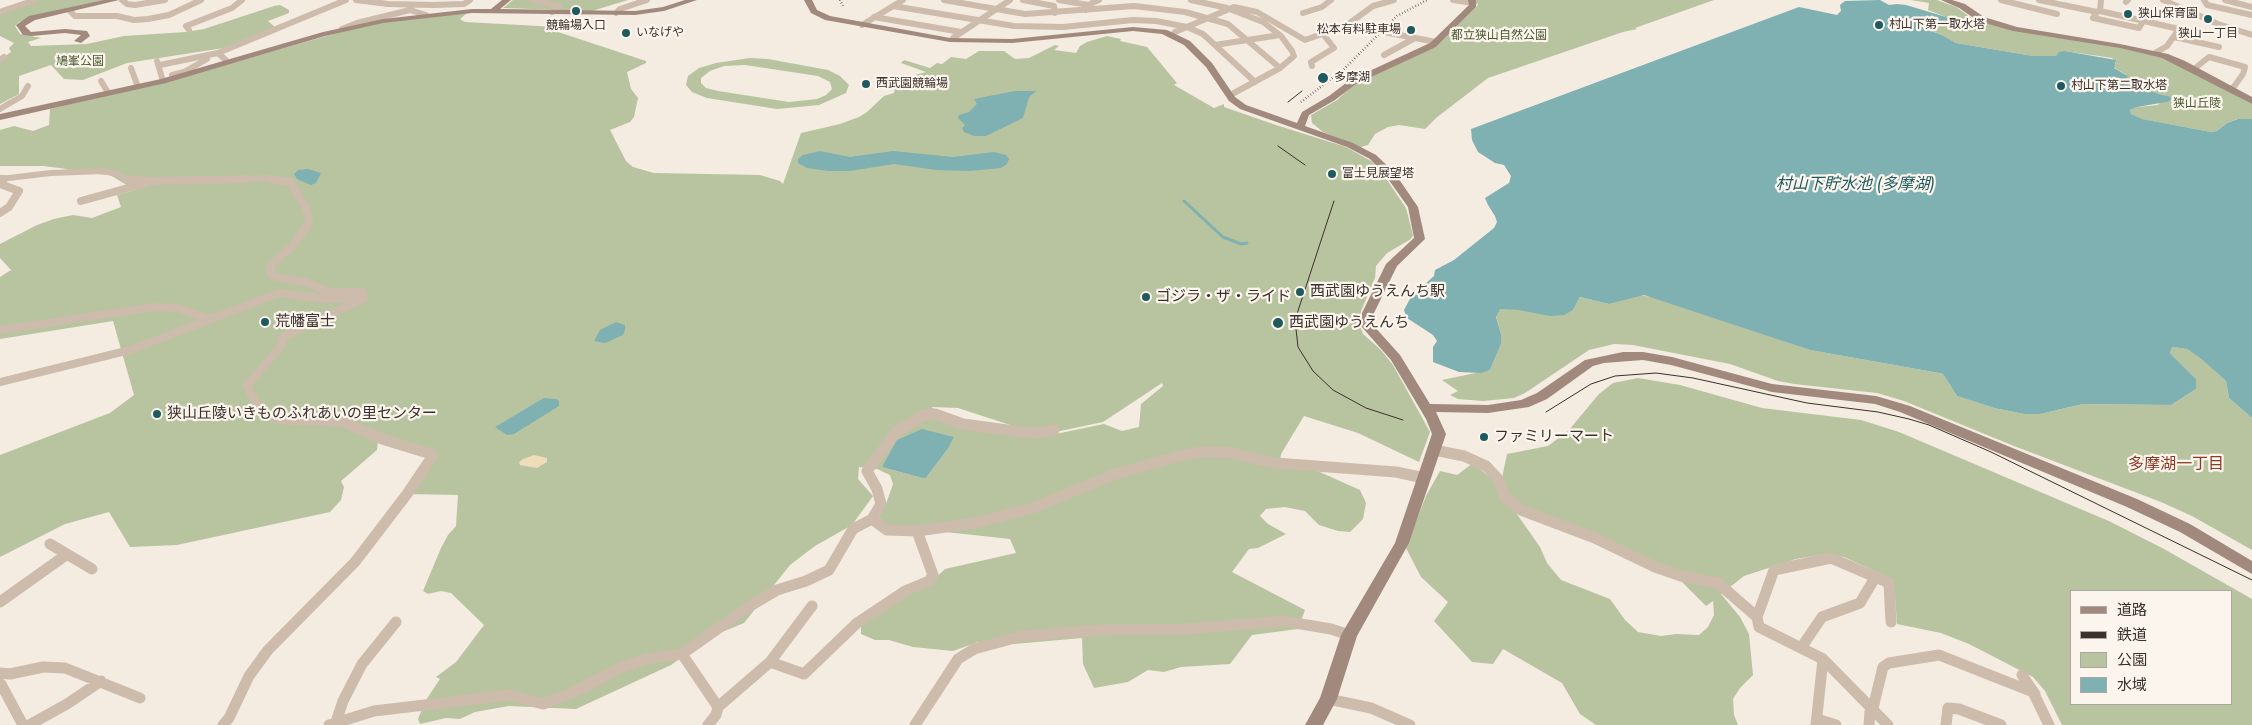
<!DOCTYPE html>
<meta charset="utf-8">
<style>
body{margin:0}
#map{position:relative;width:2252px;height:725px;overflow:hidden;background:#f4ebe1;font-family:Jost,"Noto Sans JP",sans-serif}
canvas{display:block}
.legend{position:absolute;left:2070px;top:590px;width:162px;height:115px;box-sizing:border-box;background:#fbf5ee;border:1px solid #aea6a0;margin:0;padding:6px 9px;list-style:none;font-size:15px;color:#3b302b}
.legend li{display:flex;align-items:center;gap:10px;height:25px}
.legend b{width:25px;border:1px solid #aea6a0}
</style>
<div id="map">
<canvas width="2252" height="725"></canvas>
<ul class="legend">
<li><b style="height:6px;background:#a18a7d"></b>道路</li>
<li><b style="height:6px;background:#3b302b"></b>鉄道</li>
<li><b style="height:14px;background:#b8c4a0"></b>公園</li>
<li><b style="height:14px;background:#7fb0b2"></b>水域</li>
</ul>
</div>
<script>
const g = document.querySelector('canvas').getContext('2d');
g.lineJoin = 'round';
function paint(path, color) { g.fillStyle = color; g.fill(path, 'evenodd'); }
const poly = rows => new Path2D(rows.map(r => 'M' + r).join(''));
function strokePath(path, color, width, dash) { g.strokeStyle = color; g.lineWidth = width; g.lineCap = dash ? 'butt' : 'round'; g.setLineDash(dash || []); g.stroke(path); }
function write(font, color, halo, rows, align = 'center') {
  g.font = font + ' Jost,"Noto Sans JP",sans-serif'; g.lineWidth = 4.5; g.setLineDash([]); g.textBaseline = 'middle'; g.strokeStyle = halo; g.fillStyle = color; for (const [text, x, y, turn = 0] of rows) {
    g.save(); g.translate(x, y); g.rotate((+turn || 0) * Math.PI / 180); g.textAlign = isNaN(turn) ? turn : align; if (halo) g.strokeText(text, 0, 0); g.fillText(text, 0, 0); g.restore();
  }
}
paint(poly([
 [38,0,109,0,19,22,15,26,20,34,41,38,28,42,31,46,87,44,124,36,186,32,204,29,274,6,280,5,289,10,289,13,268,21,276,28,230,47,127,63,83,80,64,79,51,65,19,76,19,94,0,104,0,60,11,52,9,48,14,43,0,36,0,13],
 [513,0,628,0,592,11,503,8],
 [1474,0,1714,0,1635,28,1637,29,1623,32,1488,78,1436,118,1425,129,1399,125,1388,127,1375,134,1368,145,1361,147,1323,132,1312,123,1311,115,1337,100,1358,81,1437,46,1477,6,1478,4],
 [1911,0,1937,0,1956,7,1973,19,2015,30,2114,46,2168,59,2252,104,2252,119,2237,119,2227,123,2217,131,2211,132,2141,119,2131,114,2130,110,2137,107,2158,105,2166,95,2137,89,2124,84,2122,82,2127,75,2113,67,2116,63,2112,58,2065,51,2056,56,2033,56,1956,43,1942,35,1922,27,1929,24,1944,22,1946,17,1928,10,1929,3],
 [467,13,460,19,465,22,557,27,552,30,646,61,646,63,627,72,631,89,638,98,634,117,630,122,610,130,626,161,633,167,654,173,760,175,780,181,783,184,801,133,840,124,859,117,867,112,884,96,894,93,897,80,926,72,901,63,904,60,930,68,937,63,942,64,951,57,966,59,979,51,1004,51,1015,59,1029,58,1055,45,1059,46,1054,50,1076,53,1080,46,1087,42,1107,36,1121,39,1120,41,1147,47,1177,83,1174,85,1214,108,1224,104,1224,107,1276,125,1346,147,1371,161,1381,171,1406,208,1413,235,1411,239,1387,253,1376,266,1375,278,1361,311,1359,324,1363,334,1381,350,1393,365,1430,432,1419,462,1358,433,1304,416,1281,454,1279,466,1313,469,1360,490,1366,503,1363,519,1350,532,1338,531,1319,525,1305,511,1285,507,1266,509,1260,516,1268,524,1286,534,1258,548,1249,549,1232,572,1305,610,1298,629,1252,635,1230,664,1181,667,1164,672,1148,670,1128,682,1094,688,1083,664,1082,638,1014,644,978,642,953,651,913,647,889,640,875,640,861,634,861,626,874,614,930,583,945,569,1016,553,1010,539,927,530,892,529,880,521,879,513,886,504,893,484,890,475,877,469,859,467,858,479,873,496,852,525,815,546,790,565,744,623,710,637,671,665,576,709,509,706,475,712,460,719,446,718,420,724,418,719,426,700,440,679,436,677,456,662,484,625,451,593,441,591,428,594,423,591,441,548,448,535,456,526,458,495,407,494,432,457,378,439,377,450,341,481,344,487,341,500,330,512,177,545,130,547,109,512,65,524,0,557,0,455,110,413,134,395,113,321,0,339,0,277,11,270,0,258,0,244,37,225,54,219,73,215,92,218,121,207,117,195,135,190,110,175,71,172,67,169,43,166,0,166,0,130,14,126,33,131,49,125,50,109,191,75,347,30,393,20],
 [1162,383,1163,386,1141,404,1139,427,1122,431,1104,424,1041,437,963,424,931,407,958,408,1041,435,1103,422],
 [947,450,926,478,922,478,882,467],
 [750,58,768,59,828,70,840,76,849,85,846,93,819,105,777,109,707,98,692,92,686,85,688,76,699,68,716,63],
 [745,65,818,76,830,82,832,89,826,95,817,99,789,102,718,91,706,88,701,83,701,78,710,71,724,66],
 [1640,295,1657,298,1810,350,1939,373,1943,374,1957,396,1994,408,2024,414,2040,414,2083,404,2171,405,2196,389,2196,379,2170,353,2172,347,2187,349,2200,358,2226,381,2229,398,2252,418,2252,550,2192,516,2161,502,2014,446,1904,401,1877,393,1794,384,1778,381,1730,364,1633,345,1614,344,1589,350,1525,393,1514,398,1483,401,1458,399,1450,395,1458,391,1442,380,1490,370,1501,344,1501,334,1496,316,1499,309,1573,310,1580,297,1609,304],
 [1638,378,1680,385,1762,408,1861,420,1899,432,2111,522,2164,549,2252,599,2252,725,2062,725,2045,691,2033,677,1969,644,1941,633,1897,624,1894,584,1881,574,1844,557,1825,554,1796,559,1744,576,1721,594,1740,617,1749,634,1753,675,1740,688,1733,699,1734,715,1738,725,1596,725,1580,714,1562,683,1503,649,1493,664,1472,662,1434,621,1448,602,1421,577,1406,548,1426,496,1440,471,1457,475,1473,463,1493,480,1540,547,1547,563,1561,580,1610,599,1625,620,1638,632,1661,636,1676,634,1699,635,1708,627,1714,615,1713,601,1706,606,1669,569,1533,513,1505,492,1502,478,1507,454,1548,446,1568,431,1599,394,1613,383],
 [2071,591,2231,591,2231,704,2071,704]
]), '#b8c4a0');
paint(poly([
 [534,455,547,458,547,462,537,468,520,465,519,462,523,459]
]), '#efdcb8');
paint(poly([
 [1880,0,1889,5,1897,4,1906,5,1946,17,1948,20,1944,22,1929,24,1923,28,1942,35,1956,43,2033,56,2056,56,2059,52,2065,51,2116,60,2114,68,2128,76,2122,82,2124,84,2171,97,2170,101,2166,102,2137,107,2130,110,2131,114,2142,119,2211,132,2217,131,2227,123,2238,119,2252,119,2252,418,2229,398,2226,381,2200,358,2187,349,2172,347,2170,353,2196,379,2196,389,2171,405,2083,404,2040,414,2024,414,1994,408,1957,396,1943,374,1939,373,1810,350,1644,295,1609,304,1580,297,1573,310,1564,315,1550,316,1519,310,1500,309,1496,317,1501,334,1501,344,1490,370,1481,373,1459,372,1433,362,1433,347,1437,341,1433,335,1407,318,1404,310,1411,297,1434,276,1435,270,1454,260,1494,228,1497,222,1495,216,1488,205,1485,198,1509,183,1511,176,1504,165,1495,163,1478,152,1472,140,1471,129,1799,7,1837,15,1841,11,1840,5,1845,1],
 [1015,91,1036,91,1029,97,1023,118,986,136,974,136,964,132,962,128,965,125,958,118,959,115,969,112,977,104,974,99],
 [820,151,850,157,893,151,953,157,994,152,1006,155,1009,159,1007,164,1001,168,969,171,937,170,894,164,850,171,828,171,807,168,798,163,798,159,803,155],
 [308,169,321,173,316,183,311,185,297,179,294,174,298,170],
 [616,322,625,325,625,330,623,335,605,343,594,341,600,330],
 [544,398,556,399,559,401,559,406,514,434,507,435,495,427],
 [922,429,954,437,947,450,926,478,922,478,882,467,897,440]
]), '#7fb0b2');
strokePath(poly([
 [1184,201,1223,237,1241,244,1247,243]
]), '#7fb0b2', 3);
strokePath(poly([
 [122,0,127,4,135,5,165,0],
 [356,0,388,4,434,5,464,4,470,0],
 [533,0,559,6,552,12],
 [944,0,1025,14,1134,6,1185,12,1228,24,1280,68],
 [1023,0,1054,6,1055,13],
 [1059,0,1089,5],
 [1191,0,1227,8,1263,22,1281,36,1292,51,1294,56,1280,68,1234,93],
 [1453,0,1474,3],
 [2001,0,2057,14],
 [2039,0,2097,12,2100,11,2101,0],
 [2163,0,2218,24,2252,35],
 [2204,0,2207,5,2252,15],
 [2225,0,2252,7],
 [2126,2,2128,0],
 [893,6,1014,26,1063,27,1133,20,1156,21,1187,27,1203,34,1255,82],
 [69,10,75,16,117,16,134,20,148,19,169,15,201,0],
 [1086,10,1092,3,1099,0],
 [2100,11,2179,29,2167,46,2155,53],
 [0,12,35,0],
 [2097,12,2093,18,2139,28,2143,21],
 [616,13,620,9,647,0],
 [1303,13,1322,7,1331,0],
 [874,17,961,32],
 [862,25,903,0],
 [1347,25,1436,42],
 [342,29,357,23,410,10,426,15],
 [189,30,186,26,232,8,242,0],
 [1175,32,1234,7,1257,12,1305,40,1347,25,1373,6,1394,0],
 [2174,37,2219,47],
 [953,38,1010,0],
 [1215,45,1280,35],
 [1384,55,1415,38],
 [0,60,4,57],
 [157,61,163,81],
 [229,63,218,53,346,0],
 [160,65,218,53],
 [1312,66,1311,62,1334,48,1323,34],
 [131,68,138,87],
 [2194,69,2209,57,2245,67,2243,74,2233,88,2229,89],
 [174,78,172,75,184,72,207,59],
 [101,81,109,94],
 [0,109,22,96,28,86],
 [0,179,51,173,103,171,117,174,127,179,137,180],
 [198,180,268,178,278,180]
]), '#cdbbac', 6);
strokePath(poly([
 [0,179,4,179],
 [126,179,151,181,247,179],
 [271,179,290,182,306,208,309,218,308,225,293,245,271,265,270,272,276,277,305,282,329,292,362,292,365,298,281,338,283,342,277,351,247,385,252,396,266,414,271,416],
 [0,184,19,191,9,207,0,213],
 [81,201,146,183],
 [0,330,155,307,178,308,206,318,213,317],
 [0,382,130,350,279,293,325,299,355,298],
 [923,416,938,416]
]), '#cdbbac', 8);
strokePath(poly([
 [935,414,963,424,1022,432,1036,433,1054,430],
 [1434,450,1464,456,1486,466,1498,479,1504,496,1521,510,1595,538,1655,567,1681,576,1718,583,1757,617,1759,627,1823,659,1888,725],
 [872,519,887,530,917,531,975,523,1033,508,1115,474,1179,456,1201,452,1227,452,1275,463,1396,472,1424,478],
 [50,544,92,569],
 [0,602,66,555],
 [1757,617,1774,570,1831,558,1889,583,1891,622],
 [1801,648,1822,617,1860,603,1876,576],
 [682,654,718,707,716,715,708,725],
 [770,662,804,674,857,623,905,591,929,581,933,575,917,531],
 [0,673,10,674,43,667,65,668,140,698],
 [2022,675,2035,694],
 [1,684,23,725],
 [1328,699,1371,708,1410,725],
 [718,707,770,662,812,606],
 [1817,719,1836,725],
 [336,722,343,701,362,664,396,622],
 [29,725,67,704,101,681],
 [223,725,229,718,249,676,268,650,355,562,407,494,432,457,431,454,382,439,342,421,283,419,267,414],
 [329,725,374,711,509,695,543,704,572,693,620,668,646,659,682,654,750,606,777,590,806,581,829,570,853,529,872,519,881,504,877,489,867,471,895,433,924,415,931,414],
 [915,725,958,659,974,649,1022,636,1102,630,1185,629,1283,621,1331,629,1349,635],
 [1816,725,1823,659],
 [1869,725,1870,712,1873,708,1883,667,1889,663,1939,655,2033,692,2049,725],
 [1946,725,1948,708,1959,709,2001,725]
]), '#cdbbac', 11);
paint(poly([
 [104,0,119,0,35,20,25,26,31,32,65,29,87,31,90,36,81,43,74,41,81,35,65,33,31,36,23,35,16,25,29,16,104,0],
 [502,0,511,0,500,9,635,11,663,7,685,0,697,0,664,11,635,15,472,13,383,23,325,36,166,83,0,120,0,114,161,79,323,32,383,19,472,9,491,9,502,0],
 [804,0,812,0,817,10,830,16,950,38,1012,39,1133,27,1167,30,1190,41,1212,63,1235,97,1246,105,1297,123,1302,112,1329,96,1350,80,1430,43,1469,5,1468,0,1476,0,1476,7,1436,47,1356,84,1335,100,1309,115,1305,126,1353,143,1376,155,1394,172,1418,207,1425,239,1397,266,1374,313,1373,325,1400,355,1430,404,1488,405,1521,400,1537,393,1585,360,1623,352,1643,352,1672,357,1772,384,1876,396,1910,406,2137,499,2190,524,2252,561,2252,574,2180,532,2127,507,1900,412,1875,404,1772,392,1671,365,1643,360,1604,363,1593,366,1547,399,1529,407,1488,413,1436,412,1446,434,1409,543,1357,636,1337,699,1323,725,1305,725,1320,698,1341,635,1395,543,1432,434,1426,419,1391,360,1361,326,1362,313,1386,264,1414,238,1408,207,1386,176,1370,159,1347,147,1240,109,1229,101,1206,67,1184,45,1162,34,1133,31,1012,43,950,42,825,20,811,13,804,0],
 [1941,0,1952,0,1965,4,1984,17,2017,27,2120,44,2168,54,2185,61,2252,97,2252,104,2162,58,2120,48,2013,31,1978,21,1959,8,1941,0]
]), '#a18a7d');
strokePath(poly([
 [1288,102,1302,91],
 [1278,146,1305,165],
 [1334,201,1295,320,1298,347,1313,371,1333,390,1366,408,1403,420],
 [1546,412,1591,384,1615,376,1656,373,1693,378,1807,403,1878,412,1909,419,1929,425,1991,452,2252,580]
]), '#3b302b', 1);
strokePath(poly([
 [840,0,844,8],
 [1301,102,1344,69,1397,16,1427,0]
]), '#3b302b', 2.5, [0.5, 2.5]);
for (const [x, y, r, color] of [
 [576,11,5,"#1f5a5e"],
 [2128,14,5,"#1f5a5e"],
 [2208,19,5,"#1f5a5e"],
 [1879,25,5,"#1f5a5e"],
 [1411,30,5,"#1f5a5e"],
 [626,33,5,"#1f5a5e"],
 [1323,78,6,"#1f5a5e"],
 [866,84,5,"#1f5a5e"],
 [2061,86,5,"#1f5a5e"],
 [1332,174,5,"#1f5a5e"],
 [1300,292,5,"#1f5a5e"],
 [1146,297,5,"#1f5a5e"],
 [265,322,5,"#1f5a5e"],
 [1278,323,6,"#1f5a5e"],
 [157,414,5,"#1f5a5e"],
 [1484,437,5,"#1f5a5e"]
]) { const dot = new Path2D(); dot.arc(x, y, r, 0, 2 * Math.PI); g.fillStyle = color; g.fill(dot); strokePath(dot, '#fbf5ee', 2); }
write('12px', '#3b302b', '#fbf5ee', [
 ["狭山保育園",2138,14],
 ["村山下第一取水塔",1889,25],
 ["競輪場入口",576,26,"center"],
 ["松本有料駐車場",1401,30,"right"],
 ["いなげや",636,33],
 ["狭山一丁目",2208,34,"center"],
 ["多摩湖",1334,78],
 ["西武園競輪場",876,84],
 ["村山下第二取水塔",2071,86],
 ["富士見展望塔",1342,174]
], 'left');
write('12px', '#4a5a2e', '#fbf5ee', [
 ["都立狭山自然公園",1499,36],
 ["鳩峯公園",80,62],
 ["狭山丘陵",2197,104]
]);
write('15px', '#3b302b', '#fbf5ee', [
 ["西武園ゆうえんち駅",1310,292],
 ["ゴジラ・ザ・ライド",1156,297],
 ["荒幡富士",275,322],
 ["西武園ゆうえんち",1289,323],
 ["狭山丘陵いきものふれあいの里センター",167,414],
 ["ファミリーマート",1494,437]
], 'left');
write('italic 16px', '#1f5a5e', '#fbf5ee', [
 ["村山下貯水池 (多摩湖)",1855,185]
]);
write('16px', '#8c3b22', '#fbf5ee', [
 ["多摩湖一丁目",2176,465]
]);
</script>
